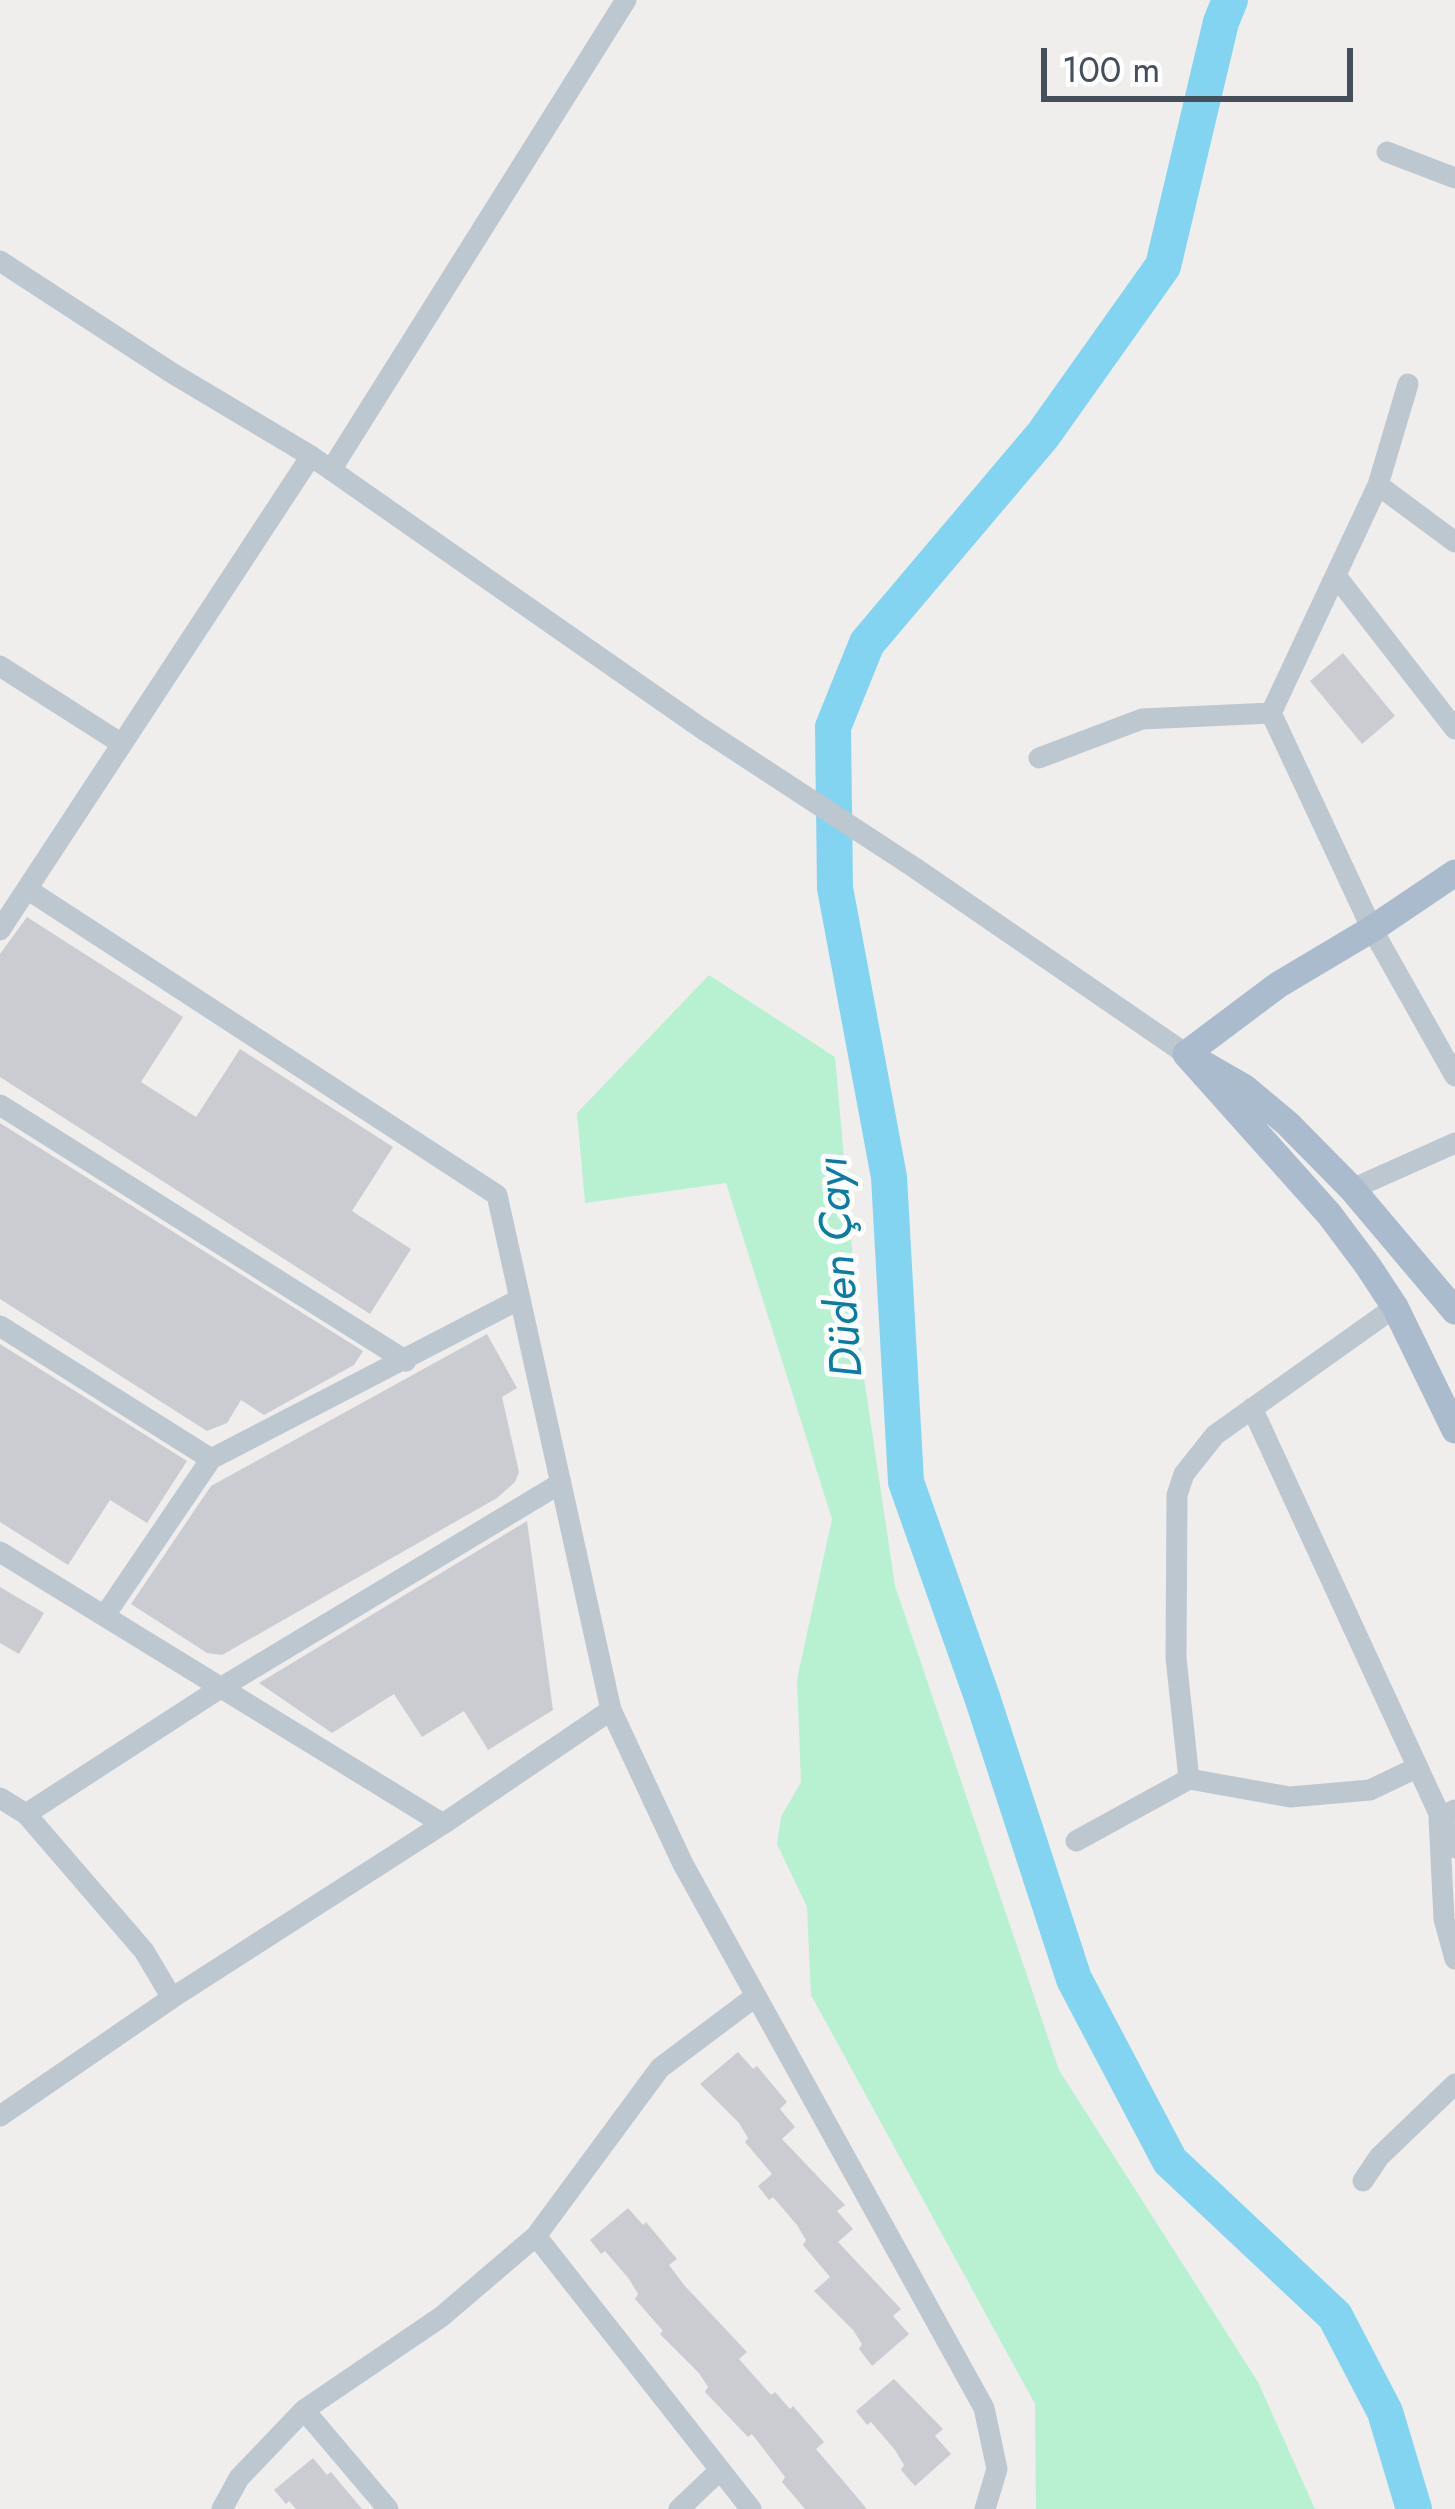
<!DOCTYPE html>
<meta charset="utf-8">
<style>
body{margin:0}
#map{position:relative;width:1455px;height:2509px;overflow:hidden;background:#f0eded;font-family:Jost,sans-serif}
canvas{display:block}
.scale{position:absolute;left:1041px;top:48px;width:312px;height:54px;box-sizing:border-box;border:6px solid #454f5b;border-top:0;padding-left:15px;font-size:36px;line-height:42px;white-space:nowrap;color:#454f5b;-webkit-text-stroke:9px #fff;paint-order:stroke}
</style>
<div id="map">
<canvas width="1455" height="2509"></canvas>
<div class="scale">100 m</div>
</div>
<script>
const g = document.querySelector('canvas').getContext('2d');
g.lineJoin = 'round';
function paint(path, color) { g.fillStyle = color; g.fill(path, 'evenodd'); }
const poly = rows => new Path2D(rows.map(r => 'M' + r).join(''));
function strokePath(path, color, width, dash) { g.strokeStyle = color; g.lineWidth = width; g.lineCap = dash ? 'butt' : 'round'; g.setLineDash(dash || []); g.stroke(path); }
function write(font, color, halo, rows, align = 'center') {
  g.font = font + ' Jost,sans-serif'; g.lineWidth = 10; g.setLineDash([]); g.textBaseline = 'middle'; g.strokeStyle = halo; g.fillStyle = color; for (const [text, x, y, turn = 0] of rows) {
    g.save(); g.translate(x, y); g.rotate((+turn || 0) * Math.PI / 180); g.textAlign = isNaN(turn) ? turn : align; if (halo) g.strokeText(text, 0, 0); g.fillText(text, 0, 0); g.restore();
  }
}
paint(poly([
 [709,975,835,1057,863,1371,895,1586,1059,2070,1258,2382,1315,2509,1036,2509,1035,2404,811,1995,807,1907,777,1844,781,1817,801,1782,797,1679,832,1519,726,1183,585,1203,577,1113]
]), '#b8f1d1');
strokePath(poly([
 [1230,0,1221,22,1163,266,1043,435,867,643,833,727,835,888,889,1177,906,1482,982,1697,1074,1979,1170,2161,1335,2316,1385,2412,1414,2509]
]), '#83d4f0', 36);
paint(poly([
 [1343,653,1395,716,1362,744,1310,681],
 [27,917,183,1017,141,1082,196,1117,240,1049,393,1147,352,1211,411,1249,370,1314,0,1077,0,954],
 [0,1123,363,1351,354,1365,264,1415,241,1400,227,1423,207,1431,0,1299],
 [487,1334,517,1388,502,1397,519,1472,515,1482,497,1498,222,1655,207,1653,131,1604,211,1486],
 [0,1344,187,1461,147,1523,110,1500,68,1565,0,1522],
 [527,1521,553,1710,488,1750,464,1711,422,1737,394,1694,332,1733,259,1683],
 [0,1587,44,1613,19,1654,0,1643],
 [738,2052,753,2069,757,2066,787,2102,780,2109,795,2127,782,2139,845,2205,837,2211,853,2229,838,2242,901,2309,893,2316,909,2334,872,2366,859,2349,862,2344,853,2330,814,2291,830,2277,803,2245,806,2240,797,2225,773,2197,769,2200,758,2186,772,2174,745,2142,748,2138,739,2123,700,2084],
 [628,2208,643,2225,646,2222,677,2259,669,2265,684,2285,747,2352,739,2359,771,2395,775,2392,790,2409,793,2406,824,2442,816,2449,867,2509,805,2509,782,2482,785,2477,752,2434,748,2437,705,2392,708,2387,699,2373,660,2334,663,2331,635,2299,638,2294,629,2279,605,2251,601,2254,590,2240],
 [894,2379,943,2429,935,2436,951,2454,915,2486,901,2470,904,2465,895,2450,871,2422,867,2425,856,2411],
 [313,2458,327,2475,331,2472,362,2509,296,2509,289,2501,286,2504,274,2490]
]), '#caccd2');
strokePath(poly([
 [1387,152,1455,178],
 [0,261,172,373,311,456,0,930],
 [311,456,701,728,915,868,1186,1054],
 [331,470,626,0],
 [1378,485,1455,542],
 [1336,576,1455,729],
 [0,666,122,744],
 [1271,713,1378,485,1408,384],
 [1039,758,1142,719,1271,713,1372,929,1455,1076],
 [27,889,497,1195,611,1710,683,1864,984,2408,997,2469,985,2509],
 [0,1105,406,1361],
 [1352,1189,1455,1143],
 [1395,1307,1215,1435,1184,1474,1177,1495,1176,1658,1189,1779,1290,1797,1370,1790,1416,1768],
 [0,1326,211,1459,520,1299],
 [1252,1408,1455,1848],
 [0,1552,443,1824],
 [105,1615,211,1459],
 [0,1798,26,1814,144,1951,172,1998],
 [1455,1810,1439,1818,1444,1919,1455,1959],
 [26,1814,222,1687,561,1483],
 [1076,1841,1189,1779],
 [0,2116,172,1998,443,1824,611,1710],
 [1363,2181,1379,2157,1455,2084],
 [536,2236,751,2509],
 [304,2410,388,2509],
 [222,2509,239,2478,304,2410,441,2317,536,2236,660,2068,756,1996],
 [679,2509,718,2472]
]), '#bdc7d0', 21);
strokePath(poly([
 [1186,1054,1329,1214,1368,1266,1395,1307,1455,1430],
 [1186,1054,1278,985,1372,929,1455,873],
 [1205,1065,1245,1088,1288,1124,1352,1189,1455,1311]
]), '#abbbce', 27);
write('italic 45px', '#067ca6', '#fff', [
 ["Düden Çayı",843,1267,-94]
]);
</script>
